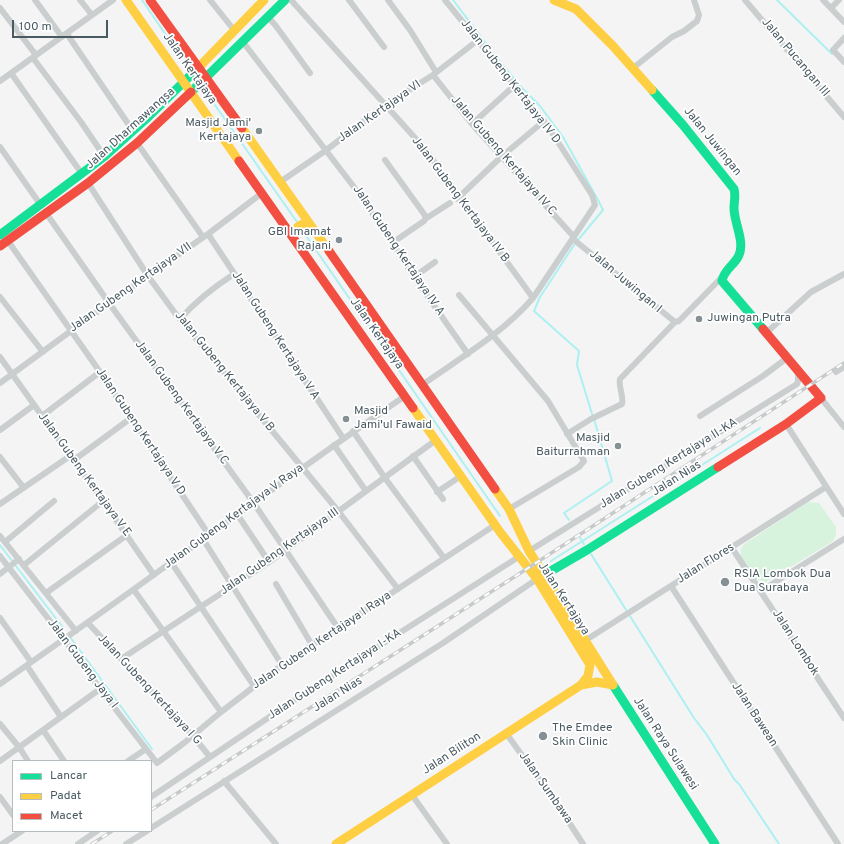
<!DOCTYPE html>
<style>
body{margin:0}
#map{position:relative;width:844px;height:844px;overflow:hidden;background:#f4f4f4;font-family:Overpass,sans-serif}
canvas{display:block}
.legend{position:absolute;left:12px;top:760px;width:140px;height:72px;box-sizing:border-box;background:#fff;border:1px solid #b6bdc0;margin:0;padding:5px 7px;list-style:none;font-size:12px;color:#495a62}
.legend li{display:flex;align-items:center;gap:8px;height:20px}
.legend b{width:20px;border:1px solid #b6bdc0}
.scale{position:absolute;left:12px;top:20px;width:96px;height:18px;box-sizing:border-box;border:2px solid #495a62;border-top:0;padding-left:5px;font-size:12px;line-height:14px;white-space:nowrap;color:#495a62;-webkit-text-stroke:3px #fff;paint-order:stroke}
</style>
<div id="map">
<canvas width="844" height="844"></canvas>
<ul class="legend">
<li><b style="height:5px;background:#16e098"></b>Lancar</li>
<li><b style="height:5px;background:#ffcf43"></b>Padat</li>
<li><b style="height:5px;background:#f24e42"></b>Macet</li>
</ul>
<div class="scale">100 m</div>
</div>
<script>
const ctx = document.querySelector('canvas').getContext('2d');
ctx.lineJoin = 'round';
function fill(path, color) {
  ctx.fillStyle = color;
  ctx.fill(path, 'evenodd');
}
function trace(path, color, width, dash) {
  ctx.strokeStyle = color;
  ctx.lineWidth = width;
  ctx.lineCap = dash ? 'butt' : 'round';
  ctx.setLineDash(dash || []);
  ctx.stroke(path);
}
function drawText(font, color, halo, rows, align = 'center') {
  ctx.font = font + ' Overpass,sans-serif';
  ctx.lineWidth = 3.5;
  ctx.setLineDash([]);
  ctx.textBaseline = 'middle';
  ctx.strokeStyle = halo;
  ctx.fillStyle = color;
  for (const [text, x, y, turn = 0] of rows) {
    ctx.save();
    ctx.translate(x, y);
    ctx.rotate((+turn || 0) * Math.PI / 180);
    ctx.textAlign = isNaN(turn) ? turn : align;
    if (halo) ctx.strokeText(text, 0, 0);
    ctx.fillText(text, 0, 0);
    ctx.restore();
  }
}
const green = new Path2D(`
 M808,502l11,1 17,24v8l-3,6 -67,41 -11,-3c-6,-9 -20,-23 -12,-34z`);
const stream = new Path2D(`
 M142,0l39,57
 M453,0l47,62 21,25 19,19 23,31 35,63 5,10 -25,30
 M777,0l55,54
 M215,105l82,117
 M300,227l200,289
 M574,245l-34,52 -6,14 45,40 -2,14 16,52
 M569,520l-5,-7 48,-32 -18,-62
 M579,536l5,8
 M0,545l64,84
 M591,554l103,164 13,17 27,44 5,5 40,60
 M551,561l209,-133
 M70,637l82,112`);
const street = new Path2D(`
 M35,0l27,37
 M80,0l12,15
 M210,0l24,30
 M291,0l134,149 108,149
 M349,0l35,47
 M388,0l22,30 26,42
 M745,0l99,117
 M823,0l21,22
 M0,8l36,47
 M831,8l8,-8
 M268,17l8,9 34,47
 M67,34l66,97
 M844,38l-11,12 11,12
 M243,42l114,149 33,48 24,38 54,77
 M33,58l48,64 23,34
 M633,68l39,-31 12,-6 13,-10 2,-6 -5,-15
 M11,73l71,101
 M433,75l39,49 102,113
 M0,81l113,-81
 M472,124l43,-39
 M137,143l66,94
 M0,147l40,57
 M385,160l39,54 2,4 -2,3 -32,22
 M280,182l45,-31 60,-46 48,-30 45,-35
 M88,183l60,93 27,37 164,199 59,77
 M457,199l44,-42 43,-36
 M46,213l63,90 144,199 85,126
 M425,219l25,-16
 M208,234l135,204
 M573,239l102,83
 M8,241l92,131 109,163
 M414,277l21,-15
 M459,295l89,106 36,60 -5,6 -70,42
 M0,297l43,55
 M180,319c16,-18 34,-32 54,-45
 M765,334l46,-42 33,-18
 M0,357l107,150 47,68
 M836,372l8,-5
 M0,383l109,-80 99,-69 54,-41
 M422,385c38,-27 80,-51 111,-87l62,-93 -3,-10 -43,-67 -104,-128
 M821,398l23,29
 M42,416l58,-44
 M700,416l63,-40 24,-18
 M786,424l58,90
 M0,430l34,-25
 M353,431l32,47 59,80
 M567,434l24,-15 31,-15c2,-8 -4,-18 -2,-25l55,-57 4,-1 43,-44
 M334,445l32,46
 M413,456l30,43
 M0,457l24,31
 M74,460l57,-42
 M437,492l24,-16
 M0,504l70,-48
 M237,514l32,48
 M0,536l76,95
 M203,539l79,126
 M5,542l49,-41
 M732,548l112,170
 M529,551l268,-167 1,-3v-11
 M0,556l64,83 36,50 57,74 27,-20 37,-31 61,-47 213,-140
 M171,562l83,124
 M24,565l79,-64
 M0,574l19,-15
 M276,584l36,61
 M671,586l167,258
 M134,590l87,122
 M761,591l83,-52
 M46,593l81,-58
 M0,618l31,44
 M88,623l105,113 17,21
 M586,640l240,-153
 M121,659l148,-97 167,-122
 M27,666l34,51
 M0,684c136,-94 268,-194 405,-288
 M0,724l19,23 9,14
 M43,730l21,31
 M506,733l53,74 24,37
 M0,761l100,-72
 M128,761l18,-12
 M224,781l52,63
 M412,795l35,49
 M0,797l13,18
 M151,797l145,-98 224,-143
 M151,828l292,-185 94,-64
 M2,844l20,-13
 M78,844l19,-13
 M126,844l21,-13`);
const fast = new Path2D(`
 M652,90l31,35 51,64c2,7 0,12 0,19 0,15 11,33 5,47 -4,10 -15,14 -17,26l41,48
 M191,92l94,-92
 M0,235l105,-79 41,-37 53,-52
 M544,575l43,-25 131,-83
 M613,685l102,159`);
const slow = new Path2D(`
 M126,0l113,161
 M554,0l22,9 37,37 39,44
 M199,67l65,-67
 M242,128l87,123
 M293,237c2,-10 7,-14 17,-13
 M413,408l87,124 37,47 53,86 -2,11 -7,9
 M495,489l14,20 20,42 84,134
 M336,844l245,-159 16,-3 16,3`);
const jam = new Path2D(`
 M150,0l92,128
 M239,161l174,247
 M0,246l88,-63 49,-40 54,-51
 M329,251l166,238
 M718,467l68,-43 35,-26 -58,-69`);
const rail = new Path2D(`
 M151,810l371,-238 322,-209
 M92,844l20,-13`);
const markers = [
 [259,131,4,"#859095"],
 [339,240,4,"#859095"],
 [699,319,4,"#859095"],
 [346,419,4,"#859095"],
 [618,446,4,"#859095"],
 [725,582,5,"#859095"],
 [543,736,5,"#859095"]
];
const streetNames = [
 ["Jalan Pucangan III",795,58,50],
 ["Jalan Kertajaya",189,69,55],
 ["Jalan Gubeng Kertajaya IV D",510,82,52],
 ["Jalan Kertajaya VI",380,112,-35],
 ["Jalan Dharmawangsa",131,129,-42],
 ["Jalan Juwingan",712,142,51],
 ["Jalan Gubeng Kertajaya IV C",503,156,49],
 ["Jalan Gubeng Kertajaya IV B",460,200,53],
 ["Jalan Gubeng Kertajaya IV A",398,251,56],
 ["Jalan Juwingan I",625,282,40],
 ["Jalan Gubeng Kertajaya VII",131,288,-35],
 ["Jalan Kertajaya",376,334,55],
 ["Jalan Gubeng Kertajaya V A",275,336,57],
 ["Jalan Gubeng Kertajaya V B",224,372,51],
 ["Jalan Gubeng Kertajaya V C",181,403,54],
 ["Jalan Gubeng Kertajaya V D",140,432,56],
 ["Jalan Gubeng Kertajaya II-KA",669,464,-32],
 ["Jalan Gubeng Kertajaya V E",84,475,54],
 ["Jalan Nias",677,479,-32],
 ["Jalan Gubeng Kertajaya V Raya",234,517,-36],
 ["Jalan Gubeng Kertajaya III",280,552,-35],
 ["Jalan Flores",706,564,-32],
 ["Jalan Kertajaya",563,599,57],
 ["Jalan Gubeng Kertajaya I Raya",322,641,-34],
 ["Jalan Lombok",795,643,57],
 ["Jalan Gubeng Jaya I",82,664,53],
 ["Jalan Gubeng Kertajaya I-KA",335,675,-33],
 ["Jalan Gubeng Kertajaya I G",149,690,47],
 ["Jalan Nias",338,695,-32],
 ["Jalan Bawean",754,715,57],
 ["Jalan Raya Sulawesi",665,744,57],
 ["Jalan Biliton",452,754,-33],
 ["Jalan Sumbawa",545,788,55]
];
const poiNames = [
 ["Masjid Jami'",251,124,"right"],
 ["Kertajaya",251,138,"right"],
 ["GBI Imamat",331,233,"right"],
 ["Rajani",331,247,"right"],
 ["Juwingan Putra",707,319],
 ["Masjid",354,412],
 ["Jami'ul Fawaid",354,426],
 ["Masjid",610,439,"right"],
 ["Baiturrahman",610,453,"right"],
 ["RSIA Lombok Dua",734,575],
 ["Dua Surabaya",734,589],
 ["The Emdee",552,729],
 ["Skin Clinic",552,743]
];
fill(green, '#d8f3dd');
trace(stream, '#acf0f2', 2);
trace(street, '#cacecf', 6);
trace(fast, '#16e098', 9);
trace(slow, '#ffcf43', 9);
trace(jam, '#f24e42', 9);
trace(rail, '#c7caca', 3.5);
trace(rail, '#fff', 2, [6]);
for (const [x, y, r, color] of markers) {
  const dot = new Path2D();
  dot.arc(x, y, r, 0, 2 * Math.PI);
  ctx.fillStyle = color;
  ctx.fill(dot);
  trace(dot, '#fff', 1.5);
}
drawText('12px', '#495a62', '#fff', streetNames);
drawText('12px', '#495a62', '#fff', poiNames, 'left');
</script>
